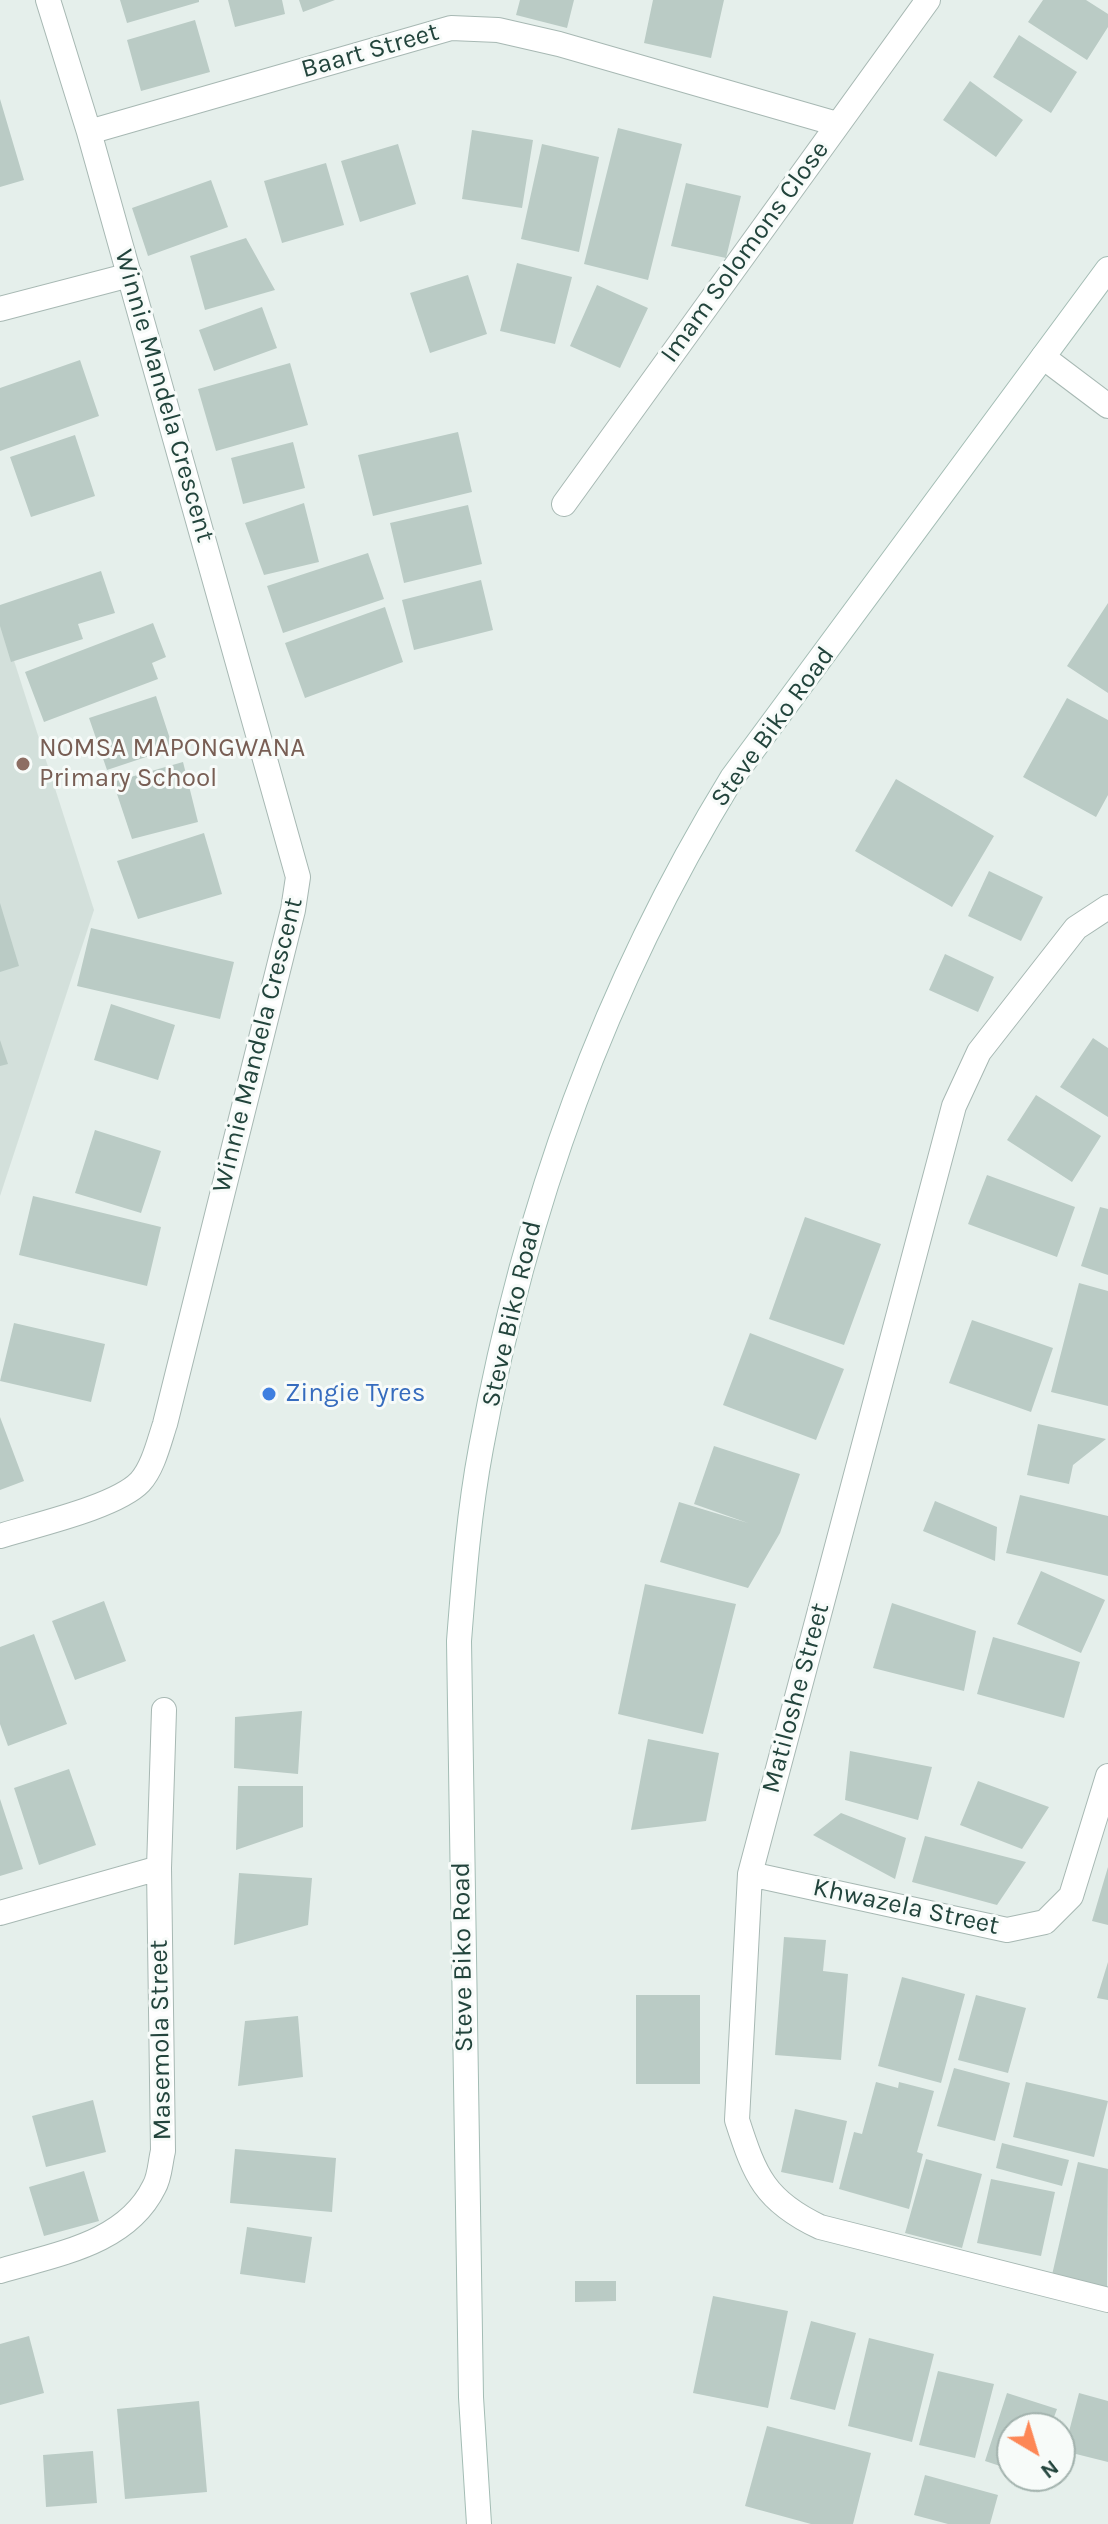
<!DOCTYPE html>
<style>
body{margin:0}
#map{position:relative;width:1108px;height:2524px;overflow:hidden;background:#e5efeb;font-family:Karla,sans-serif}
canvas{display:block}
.north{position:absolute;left:996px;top:2412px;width:80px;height:80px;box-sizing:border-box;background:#f7fbf9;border:2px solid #a2b2ad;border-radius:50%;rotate:142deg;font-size:22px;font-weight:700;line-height:32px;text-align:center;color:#22443c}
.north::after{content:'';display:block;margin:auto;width:28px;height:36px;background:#fd8756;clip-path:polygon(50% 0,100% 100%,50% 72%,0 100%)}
</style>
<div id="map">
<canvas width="1108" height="2524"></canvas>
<div class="north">N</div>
</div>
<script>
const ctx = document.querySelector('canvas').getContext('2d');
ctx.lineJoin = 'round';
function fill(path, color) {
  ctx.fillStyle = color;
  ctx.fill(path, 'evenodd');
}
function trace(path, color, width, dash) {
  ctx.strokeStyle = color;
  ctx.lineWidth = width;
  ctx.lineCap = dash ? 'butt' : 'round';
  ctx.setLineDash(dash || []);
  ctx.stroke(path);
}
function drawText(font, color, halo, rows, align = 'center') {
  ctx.font = font + ' Karla,sans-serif';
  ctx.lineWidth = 6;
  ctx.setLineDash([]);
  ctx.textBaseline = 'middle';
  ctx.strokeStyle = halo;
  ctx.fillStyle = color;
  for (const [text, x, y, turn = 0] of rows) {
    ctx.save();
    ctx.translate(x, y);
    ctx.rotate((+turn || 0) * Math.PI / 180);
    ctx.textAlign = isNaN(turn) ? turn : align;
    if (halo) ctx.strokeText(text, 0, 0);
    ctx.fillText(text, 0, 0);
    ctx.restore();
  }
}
const built = new Path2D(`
 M0,617l94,293 -94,286z`);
const building = new Path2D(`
 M120,0h79v2l-72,21z
 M228,0h54l3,14 -50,13z
 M299,0h36l-32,12z
 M520,0h54l-7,28 -51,-13z
 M653,0h71l-13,58 -67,-15z
 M1043,0h43l22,14v13l-21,33 -59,-38z
 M195,20l15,52 -69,19 -14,-51z
 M1019,35l58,37 -26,41 -58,-36z
 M970,81l53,39 -27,37 -53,-37z
 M0,99l24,81 -24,7z
 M618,128l64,16 -34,136 -64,-16z
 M472,130l61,10 -11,68 -60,-9z
 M398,144l18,60 -56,18 -19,-61z
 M542,144l57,13 -20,95 -58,-13z
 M326,163l18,62 -62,18 -18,-62z
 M211,180l17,47 -80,29 -16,-48z
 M686,183l55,13 -15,62 -55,-12z
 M246,238l29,52 -70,20 -15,-54z
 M517,263l55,14 -17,67 -55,-13z
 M468,275l19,59 -57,19 -20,-60z
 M597,285l51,23 -28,60 -50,-22z
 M262,307l15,41 -63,23 -15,-41z
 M80,360l19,56 -99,35v-63z
 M290,363l18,62 -92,26 -18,-62z
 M458,432l14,60 -99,24 -15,-61z
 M75,435l20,61 -64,21 -21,-60z
 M293,442l12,46 -62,16 -12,-46z
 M304,503l15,59 -55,13 -19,-52z
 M468,505l14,59 -78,19 -14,-60z
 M368,553l16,46 -101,34 -16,-47z
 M101,571l14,42 -37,11 5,15 -72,23 -11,-36v-21z
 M481,580l12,50 -79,20 -12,-50z
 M1108,603v90l-41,-27z
 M385,607l18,55 -98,36 -20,-55z
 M153,623l13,34 -14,6 6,16 -114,43 -19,-50z
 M156,696l17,52 -66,22 -18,-52z
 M1067,698l41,22v75l-12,22 -73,-40z
 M183,762l15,60 -66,17 -19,-57z
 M896,779l98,57 -42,71 -97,-56z
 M204,833l18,61 -84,25 -21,-58z
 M989,871l54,26 -22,44 -53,-25z
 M0,903l19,63 -19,6z
 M91,928l143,34 -14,57 -143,-33z
 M945,954l49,23 -16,35 -49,-22z
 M111,1004l64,21 -17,55 -64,-20z
 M1093,1038l15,10v69l-48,-30z
 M0,1040l8,24 -8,2z
 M1036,1095l65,41 -29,46 -65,-42z
 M95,1130l66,21 -20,62 -66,-20z
 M987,1175l88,32 -18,50 -89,-33z
 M33,1196l128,31 -14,59 -128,-31z
 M1100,1207l8,2v66l-27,-9z
 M805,1217l76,27 -37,101 -75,-26z
 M1079,1283l29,8v115l-57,-14z
 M972,1320l81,28 -22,64 -82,-29z
 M14,1323l91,21 -14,58 -91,-21z
 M750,1333l94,36 -28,71 -93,-35z
 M0,1417l24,64 -24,9z
 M1038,1424l68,15 -33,26 -4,19 -42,-9z
 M714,1446l86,28 -20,59 -32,55 -88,-26 19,-60 69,21 -54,-19z
 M1020,1495l88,21v60l-102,-23z
 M935,1501l62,26 -2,34 -72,-30z
 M1041,1571l64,29 -24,53 -64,-29z
 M645,1584l91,20 -33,130 -85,-20z
 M104,1601l22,60 -51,19 -23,-59z
 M892,1603l84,28 -12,60 -91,-23z
 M34,1634l33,90 -59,22 -8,-22v-77z
 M993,1637l87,25 -16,56 -87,-24z
 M302,1711l-4,63 -64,-6 1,-51z
 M648,1739l71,14 -13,68 -75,9z
 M850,1751l82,16 -14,53 -73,-20z
 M69,1769l27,76 -57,20 -25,-77z
 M978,1781l71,26 -27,42 -62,-24z
 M238,1786h65v41l-67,23z
 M0,1799l23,70 -23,7z
 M841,1813l65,25 -11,41 -82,-44z
 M925,1836l101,26 -29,43 -85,-23z
 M1108,1867v58l-16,-4z
 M239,1873l73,5 -4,47 -74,20z
 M784,1937l42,3 -3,31 25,3 -7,86 -66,-5z
 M1108,1962v38l-11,-2z
 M902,1977l63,17 -24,89 -63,-17z
 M636,1995h64v89h-64z
 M976,1995l50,13 -18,65 -50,-13z
 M298,2016l5,61 -65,9 7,-65z
 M954,2068l56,15 -15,58 -58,-15z
 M876,2082l22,6 1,-6 35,9 -17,61 6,2 -14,55 -70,-20 15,-57 8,2z
 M1026,2082l82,19 -14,56 -81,-20z
 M93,2100l13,52 -60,15 -14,-51z
 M795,2109l52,12 -14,62 -52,-11z
 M1002,2143l67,17 -7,26 -66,-18z
 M235,2149l101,9 -4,54 -102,-9z
 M926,2159l56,15 -20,74 -57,-15z
 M1078,2162l30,7 -1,119 -55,-13z
 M84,2171l15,50 -55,15 -15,-49z
 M991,2179l64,13 -14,64 -64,-13z
 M247,2227l65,10 -7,46 -65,-9z
 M575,2281h41v20l-41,1z
 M713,2296l75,15 -20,97 -75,-15z
 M811,2321l45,12 -21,77 -45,-11z
 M29,2336l15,57 -44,12v-61z
 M869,2338l65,16 -22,88 -64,-16z
 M938,2371l56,13 -19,74 -56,-13z
 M1007,2393l50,16 -7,19h-38v42l-27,-9z
 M1079,2393l29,8v61l-44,-11z
 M199,2401l8,91 -82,7 -8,-90z
 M767,2426l104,27 -18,71h-42l-66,-18z
 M93,2451l4,52 -51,4 -3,-52z
 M925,2475l73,20 -8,29h-42l-34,-9z`);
const lane = new Path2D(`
 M0,309l130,-34`);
const street = new Path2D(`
 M89,132l362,-104 47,2 61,14 278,80
 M1043,357l65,49
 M564,504l364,-504
 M1108,907l-32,21 -97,124 -25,54 -204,768 -13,246c18,56 28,81 83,107l288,73
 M0,1536c35,-11 116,-29 140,-54 13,-14 19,-40 25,-58l128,-514 5,-33 -209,-745 -41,-132
 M750,1874l257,56 38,-8 26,-26 37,-120
 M0,1913l159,-45
 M0,2271c56,-17 126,-27 154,-84 6,-10 6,-24 9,-36l-4,-283 5,-158`);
const secondary = new Path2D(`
 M479,2524l-8,-127 -12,-756c5,-64 10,-129 22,-193 44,-241 123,-461 251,-670l376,-509`);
const markers = [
 [23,764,8,"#8d6e63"],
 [269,1394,8,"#3f7fe0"]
];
const streetNames = [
 ["Baart Street",370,51,-16],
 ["Imam Solomons Close",745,252,-54],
 ["Winnie Mandela Crescent",164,396,74],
 ["Steve Biko Road",773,727,-54],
 ["Winnie Mandela Crescent",258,1045,-76],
 ["Steve Biko Road",512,1314,-77],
 ["Matiloshe Street",796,1698,-75],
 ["Khwazela Street",906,1907,12],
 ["Steve Biko Road",463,1957,-91],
 ["Masemola Street",161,2040,-91]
];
const educationNames = [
 ["NOMSA MAPONGWANA",39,749],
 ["Primary School",39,779]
];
const shopNames = [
 ["Zingie Tyres",285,1394]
];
fill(built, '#d3e0db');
fill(building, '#bacbc5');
trace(lane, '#a7b8b3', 26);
trace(street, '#a7b8b3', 26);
trace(secondary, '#a3bcb4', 26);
trace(lane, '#fff', 24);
trace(street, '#fff', 24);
trace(secondary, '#fff', 24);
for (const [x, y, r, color] of markers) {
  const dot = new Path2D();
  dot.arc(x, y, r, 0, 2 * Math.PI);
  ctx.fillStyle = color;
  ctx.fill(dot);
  trace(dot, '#f7fbf9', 3);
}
drawText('26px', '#22443c', '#f7fbf9', streetNames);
drawText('26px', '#785e54', '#f7fbf9', educationNames, 'left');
drawText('26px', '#366cbe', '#f7fbf9', shopNames, 'left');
</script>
